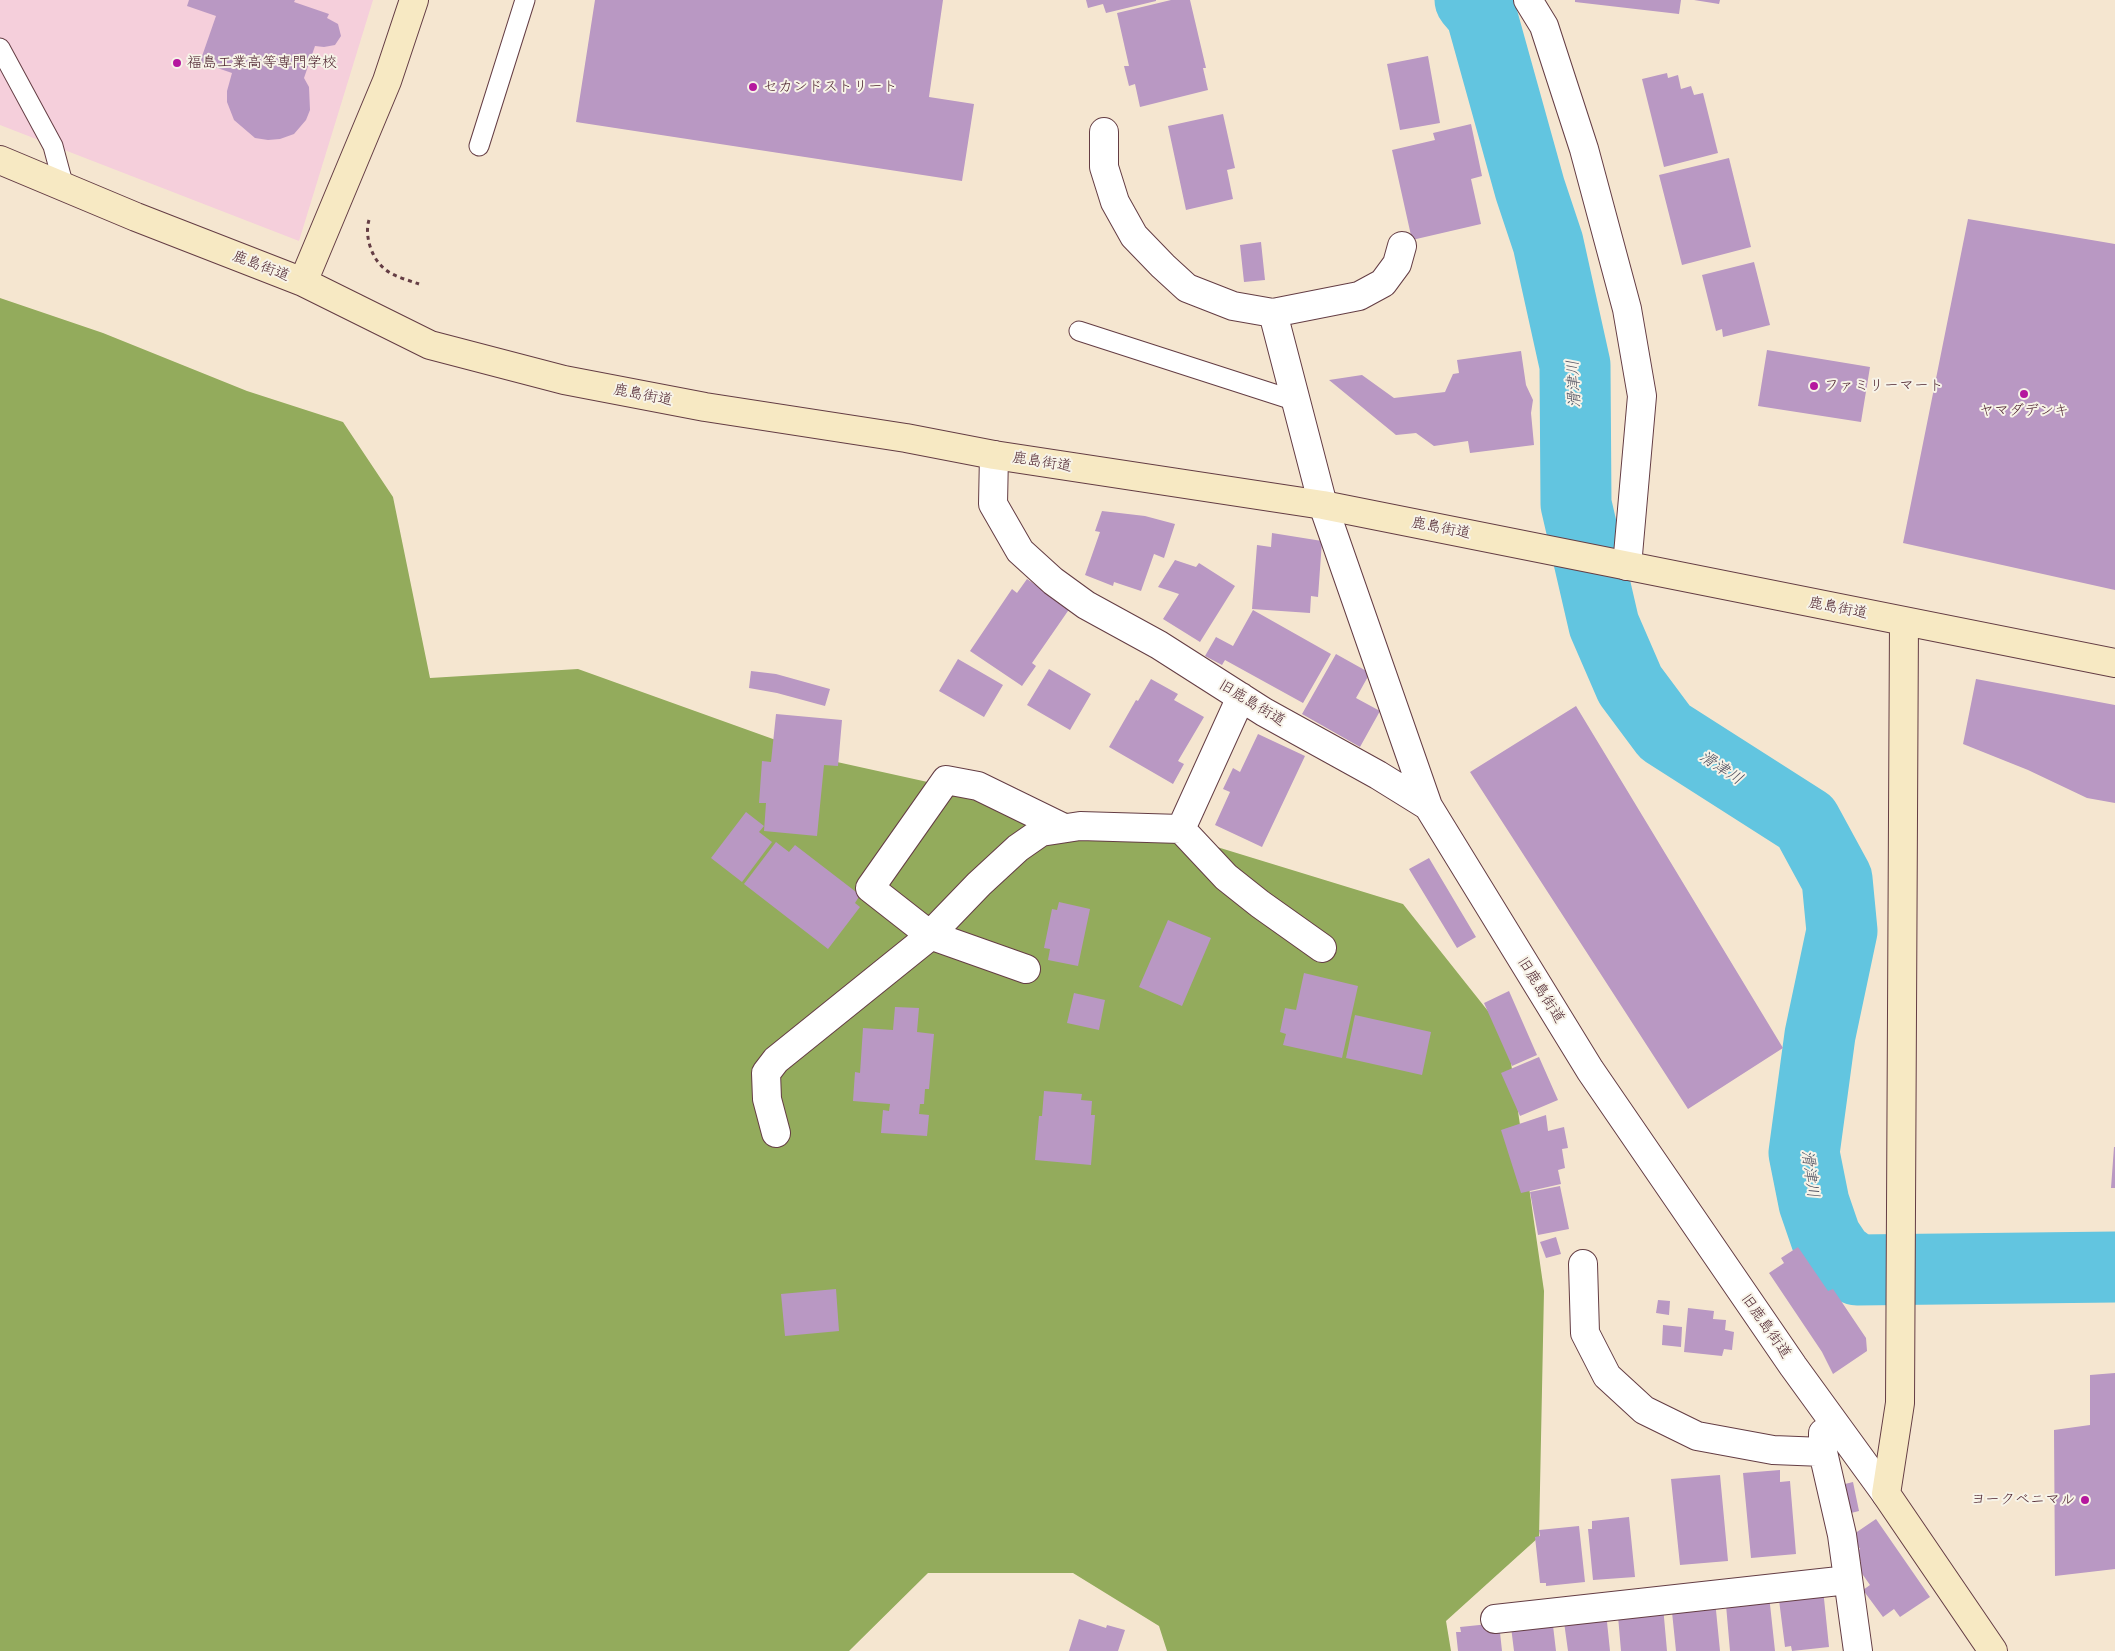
<!DOCTYPE html>
<meta charset="utf-8">
<style>
body{margin:0}
canvas{display:block;background:#f5e6d0}
</style>
<canvas width="2115" height="1651"></canvas>
<script>
const ctx = document.querySelector('canvas').getContext('2d');
ctx.lineJoin = 'round';
function fill(path, color) {
  ctx.fillStyle = color;
  ctx.fill(path, 'evenodd');
}
function trace(path, color, width, dash) {
  ctx.strokeStyle = color;
  ctx.lineWidth = width;
  ctx.lineCap = dash ? 'butt' : 'round';
  ctx.setLineDash(dash || []);
  ctx.stroke(path);
}
function drawText(font, color, halo, rows, align = 'center') {
  ctx.font = font + ' Delius,"Klee One",sans-serif';
  ctx.lineWidth = 4;
  ctx.setLineDash([]);
  ctx.textBaseline = 'middle';
  ctx.strokeStyle = halo;
  ctx.fillStyle = color;
  for (const [text, x, y, turn = 0] of rows) {
    ctx.save();
    ctx.translate(x, y);
    ctx.rotate((+turn || 0) * Math.PI / 180);
    ctx.textAlign = isNaN(turn) ? turn : align;
    if (halo) ctx.strokeText(text, 0, 0);
    ctx.fillText(text, 0, 0);
    ctx.restore();
  }
}
const built = new Path2D(`
 M0,0h373l-74,241 -299,-116z`);
const forest = new Path2D(`
 M0,298l103,35 144,58 96,31 50,75 37,181 148,-9 259,93 367,81 199,61 104,131 37,256 -5,246 -93,84 5,30h-284l-8,-25 -86,-53h-145l-79,78h-849z`);
const river = new Path2D(`
 M1470,0l11,13 49,176 18,54 27,122 1,139 28,121 26,60 35,47 141,90 31,57 5,52 -22,104 -16,118 10,50 12,35 12,18 19,14 258,-3`);
const building = new Path2D(`
 M189,0h106l-1,2 35,12 -2,4 11,6 3,12 -6,9 -11,2 -9,-1 -11,32 5,9 1,23 -4,10 -12,14 -14,5 -12,1 -13,-2 -21,-18 -7,-18v-11l5,-18 -32,-11 16,-46 -29,-10z
 M595,0h348l-14,97 45,7 -12,77 -386,-59z
 M1086,0h70v1l-50,12 -3,-9 -15,4z
 M1171,0h19l16,68h-3l5,22 -68,17 -5,-23 -6,2 -5,-20h5l-12,-53z
 M1575,0h106l-2,14 -104,-12z
 M1694,0h26l-1,4z
 M1428,56l12,67 -40,7 -13,-66z
 M1667,73l1,5 10,-3 3,14 10,-3 3,9 9,-2 15,60 -54,14 -22,-88z
 M1223,114l12,54 -8,2 6,29 -47,11 -18,-84z
 M1471,124l11,52 -11,3 10,45 -69,16 -20,-90 43,-10 -2,-7z
 M1729,158l22,89 -69,18 -23,-90z
 M1968,219l147,25v346l-212,-47z
 M1261,242l4,38 -21,2 -4,-37z
 M1754,262l16,63 -47,12 -1,-8 -6,2 -14,-56z
 M1767,350l103,17 -9,55 -103,-16z
 M1521,351l5,34 7,15 -2,13 3,32 -64,8 -2,-12 -34,5 -18,-13 -20,2 -67,-55 33,-5 32,23 51,-6 8,-18 6,-1 -2,-13z
 M1102,511l43,5 30,8 -11,34 -10,-4 -13,37 -27,-9 -1,4 -28,-11 15,-43 -5,-1z
 M1272,533l50,8 -4,56 -7,-1 -1,17 -58,-4 5,-64 14,2z
 M1175,560l21,7 3,-4 36,23 -35,56 -37,-23 16,-25 -21,-7z
 M1027,579l43,29 -38,55 4,3 -14,20 -52,-35 42,-62 5,4z
 M1253,610l78,44 -28,49 -78,-43 -3,5 -17,-9 11,-19 17,9z
 M1336,654l34,19 -14,25 24,13 -20,36 -58,-33z
 M958,659l45,26 -19,32 -45,-26z
 M1049,669l42,25 -21,36 -43,-25z
 M751,671l25,3 54,15 -5,17 -48,-13 -28,-5z
 M1151,679l27,15 -4,6 30,17 -26,44 6,3 -11,20 -64,-37 27,-47 2,1z
 M1976,679l139,26v98l-28,-5 -59,-28 -65,-26z
 M1576,706l207,342 -95,61 -218,-337z
 M776,714l66,6 -4,46 -14,-1 -7,71 -53,-5 2,-28h-7l3,-42 9,1z
 M1258,734l47,22 -43,91 -47,-22 15,-33 -7,-3 10,-21 7,4z
 M746,812l18,14 -5,6 13,10 -30,40 -31,-24z
 M776,842l13,10 6,-7 65,50 -5,8 5,4 -32,42 -84,-65z
 M1429,858l47,79 -19,11 -48,-79z
 M1059,902l31,7 -12,57 -30,-6 2,-11 -6,-1 8,-39 5,1z
 M1168,920l43,18 -29,68 -43,-19z
 M1304,973l54,13 -16,72 -59,-13 3,-11 -6,-2 5,-24 11,2z
 M1509,991l28,64 -25,11 -28,-63z
 M1074,993l31,7 -6,30 -32,-7z
 M895,1007l24,1 -2,24 17,2 -5,55h-4l-1,15h-4l-1,10 10,1 -2,21 -46,-3 2,-23 6,1 1,-7 -37,-3 2,-29 5,1 3,-45 30,2z
 M1355,1015l76,17 -9,43 -76,-17z
 M1539,1057l19,43 -38,16 -19,-43z
 M1044,1091l38,3 -1,6 11,1 -1,14h4l-4,50 -56,-5 4,-44h3z
 M1546,1115l2,16 16,-4 4,21 -6,1 3,19 -7,2 3,14 -40,9 -20,-63z
 M2114,1147h1v41h-4z
 M1560,1186l9,43 -31,6 -8,-43z
 M1556,1237l5,17 -15,4 -6,-16z
 M1798,1247l30,44 5,-2 33,49 1,13 -34,23 -11,-22 -53,-79 15,-10 -3,-5z
 M836,1289l3,42 -54,5 -4,-42z
 M1658,1300l12,1 -1,14 -13,-2z
 M1688,1308l26,3 -1,8 13,1 -1,10 9,2 -2,18 -8,-1 -2,7 -38,-4z
 M1663,1325l19,2 -1,20 -19,-2z
 M2115,1373v196l-60,7 -1,-146 36,-5v-50z
 M1780,1470v12l10,-1 6,73 -45,4 -8,-85z
 M1720,1475l8,86 -48,4 -9,-86z
 M1853,1482l6,29 -12,3 -6,-29z
 M1629,1517l6,60 -42,3 -5,-51h4v-8z
 M1876,1519l54,78 -30,20 -6,-8 -11,8 -20,-27 7,-5 -14,-20 5,-3 -6,-9 5,-4 -9,-13z
 M1579,1526l6,56 -39,4v-3h-6l-5,-46 5,-1 -1,-6z
 M1823,1589l6,58 -37,4 -1,-5 -6,1 -6,-47z
 M1769,1595l6,56h-45l-4,-46z
 M1715,1600l5,51h-44l-4,-39z
 M1663,1606l4,45h-46l-3,-35z
 M1606,1612l4,39h-42l-4,-29z
 M1552,1617l4,34h-42l-3,-24z
 M1079,1619l27,9 1,-3 18,5 -7,21h-49z
 M1499,1623l3,28h-44l-2,-19h5l-1,-5z`);
const path = new Path2D(`
 M369,220c-5,16 3,40 17,50 9,7 22,10 33,14`);
const lane = new Path2D(`
 M0,48l53,98 11,41
 M479,146l46,-146
 M1079,331l217,70`);
const street = new Path2D(`
 M1528,0l16,26 40,123 43,160 15,87 -15,170
 M1104,132v35l11,35 19,34 29,30 24,22 46,18 40,7 86,-17 24,-13 14,-19 5,-18
 M1273,313l50,192 105,301
 M994,455l-1,49 27,47 33,30 33,24 73,40 105,67 114,63 50,31 162,264 203,296 93,128
 M1181,829l60,-132
 M1026,969l-96,-34 -60,-47 76,-108 32,6 86,42
 M776,1133l-9,-34 -1,-26 10,-13 149,-120 54,-56 39,-36 23,-16 39,-6 101,3 45,48 34,27 62,44
 M1583,1264l2,69 22,43 37,34 53,26 76,14 50,2
 M1823,1433v19l19,83 16,116
 M1495,1619l353,-39`);
const secondary = new Path2D(`
 M0,160l136,57 167,65 127,63 134,35 141,27 201,31 88,17 329,50 792,158
 M303,282l84,-201 27,-81
 M1904,621l-4,782 -14,91 107,157`);
const markers = [
 [177,63,5,"#b5179e"],
 [753,87,5,"#b5179e"],
 [1814,386,5,"#b5179e"],
 [2024,394,5,"#b5179e"],
 [2085,1500,5,"#b5179e"]
];
const poiNames = [
 ["福島工業高等専門学校",187,63],
 ["セカンドストリート",763,87],
 ["ファミリーマート",1824,386],
 ["ヤマダデンキ",2024,411,"center"],
 ["ヨークベニマル",2075,1500,"right"]
];
const streetNames = [
 ["鹿島街道",261,266,21],
 ["鹿島街道",643,395,11],
 ["鹿島街道",1042,462,9],
 ["鹿島街道",1441,528,11],
 ["鹿島街道",1838,608,11],
 ["旧鹿島街道",1252,703,31],
 ["旧鹿島街道",1541,990,58],
 ["旧鹿島街道",1766,1326,55]
];
const waterNames = [
 ["滑津川",1574,384,-93],
 ["滑津川",1721,768,33],
 ["滑津川",1810,1174,82]
];
fill(built, '#f5cfdb');
fill(forest, '#93ab5c');
trace(river, '#62c5e0', 71);
fill(building, '#b998c3');
trace(lane, '#643d44', 21);
trace(street, '#643d44', 30);
trace(secondary, '#643d44', 30);
trace(path, '#643d44', 3, [4, 4]);
trace(lane, '#fff', 19);
trace(street, '#fff', 28);
trace(secondary, '#f7e9c3', 28);
for (const [x, y, r, color] of markers) {
  const dot = new Path2D();
  dot.arc(x, y, r, 0, 2 * Math.PI);
  ctx.fillStyle = color;
  ctx.fill(dot);
  trace(dot, '#f7f3e8', 2);
}
drawText('15px', '#4a1f2b', '#f7f3e8', poiNames, 'left');
drawText('15px', '#4a1f2b', '#f7f3e8', streetNames);
drawText('italic 16px', '#515161', '#f7f3e8', waterNames);
</script>
